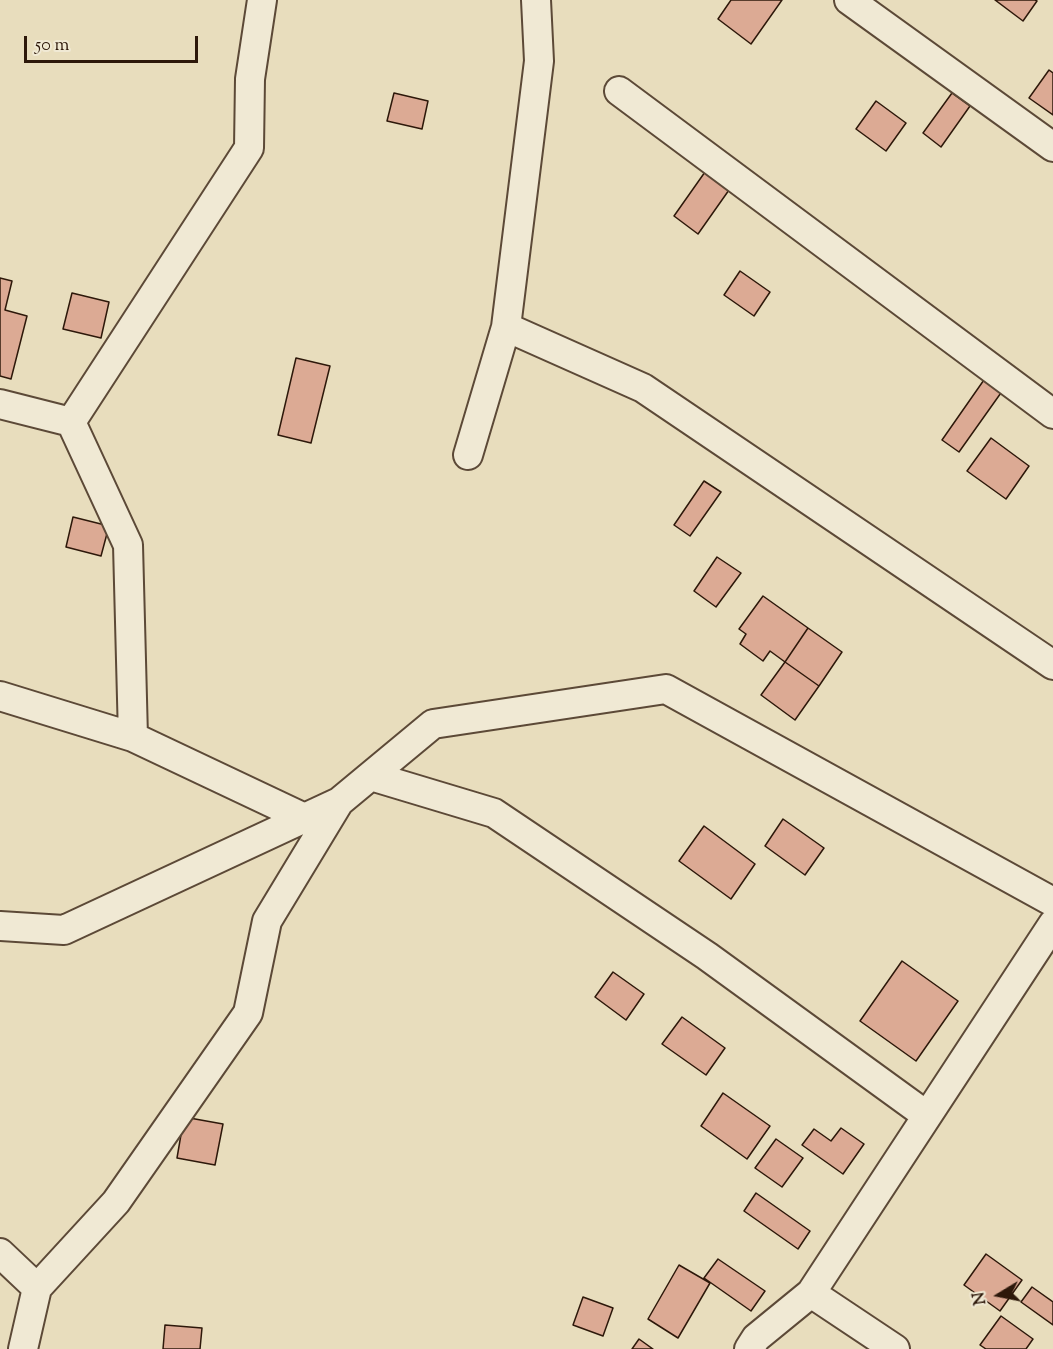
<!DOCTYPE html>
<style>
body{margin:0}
#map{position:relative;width:1053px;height:1349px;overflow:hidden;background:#e8ddbd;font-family:"Sorts Mill Goudy",serif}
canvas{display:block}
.north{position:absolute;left:969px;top:1265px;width:60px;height:60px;-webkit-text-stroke:4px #f0e9d4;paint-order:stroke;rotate:260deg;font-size:16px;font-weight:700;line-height:24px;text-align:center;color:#2d180a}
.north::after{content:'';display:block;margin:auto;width:21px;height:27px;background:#2d180a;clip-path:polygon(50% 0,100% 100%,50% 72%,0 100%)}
.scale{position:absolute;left:24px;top:36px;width:174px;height:27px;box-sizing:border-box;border:3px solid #2d180a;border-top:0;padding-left:8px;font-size:18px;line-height:21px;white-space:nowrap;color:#2d180a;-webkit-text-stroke:4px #f0e9d4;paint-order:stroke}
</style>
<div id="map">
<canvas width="1053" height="1349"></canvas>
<div class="north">N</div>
<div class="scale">50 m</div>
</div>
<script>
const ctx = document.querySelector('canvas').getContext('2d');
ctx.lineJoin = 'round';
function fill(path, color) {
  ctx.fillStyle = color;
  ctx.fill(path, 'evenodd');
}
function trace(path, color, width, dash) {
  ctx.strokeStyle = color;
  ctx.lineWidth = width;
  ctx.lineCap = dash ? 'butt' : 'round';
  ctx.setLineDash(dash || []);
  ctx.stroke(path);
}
const building = new Path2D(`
 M731,0h51l-31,44 -33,-25z
 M995,0h40l2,1 -14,20z
 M1049,70l4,3v42l-24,-17z
 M394,93l34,8 -6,28 -35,-8z
 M952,93l18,13 -29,41 -18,-14z
 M876,101l30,22 -20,28 -30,-22z
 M705,172l24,18 -31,44 -24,-18z
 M740,271l30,21 -16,24 -30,-21z
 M0,278l12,3 -7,29 22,6 -16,63 -11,-3z
 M72,293l37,9 -8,36 -38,-9z
 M296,358l34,8 -19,77 -33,-8z
 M986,377l17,13 -44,62 -17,-12z
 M991,438l38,28 -23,33 -39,-28z
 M704,481l17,11 -31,44 -16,-11z
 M73,517l36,9 -8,30 -35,-9z
 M717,557l24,16 -25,34 -22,-16z
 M763,596l45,32 -23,34 -15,-11 -7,10 -23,-17 6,-10 -7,-5z
 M808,628l34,24 -23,34 -34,-24z
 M785,662l34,24 -24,34 -34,-25z
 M783,819l41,29 -19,27 -40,-29z
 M704,826l51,38 -24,35 -52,-38z
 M902,961l56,40 -42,60 -56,-40z
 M613,972l31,22 -18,26 -31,-23z
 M682,1017l43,31 -19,27 -44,-31z
 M723,1093l47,33 -23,33 -46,-33z
 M184,1117l39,7 -8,41 -38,-7z
 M841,1128l23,16 -21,30 -41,-29 12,-16 17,12z
 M776,1139l27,19 -21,29 -27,-19z
 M756,1193l54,38 -12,18 -54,-38z
 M986,1254l36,26 -22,31 -36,-26z
 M718,1259l47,32 -14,20 -47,-33z
 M679,1265l31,18 -32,55 -30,-19z
 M1032,1287l21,15v23l-32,-23z
 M583,1297l30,11 -10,28 -30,-11z
 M1001,1316l32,23 -7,10h-40l-6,-4z
 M165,1325l37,3 -2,21h-37z
 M639,1339l14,10h-21z`);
const minor = new Path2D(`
 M849,0l204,147
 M619,91l434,323
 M506,327l137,61 410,277
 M0,404l71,18
 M468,455l38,-128 33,-266 -3,-61
 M0,696l133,41 184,87
 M133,737l-5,-192 -57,-123 178,-274 1,-69 12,-79
 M371,776l123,37 213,143 219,159
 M0,926l64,4 275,-128 94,-78 233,-35 387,213
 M0,1253l37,35
 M811,1293l84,56
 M23,1349l14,-61 79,-86 132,-189 19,-92 72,-119
 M749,1349l7,-11 55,-45 242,-369`);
fill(building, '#dcaa94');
trace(building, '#2d180a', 1.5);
trace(minor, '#5c4937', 32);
trace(minor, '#f0e9d4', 28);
</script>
